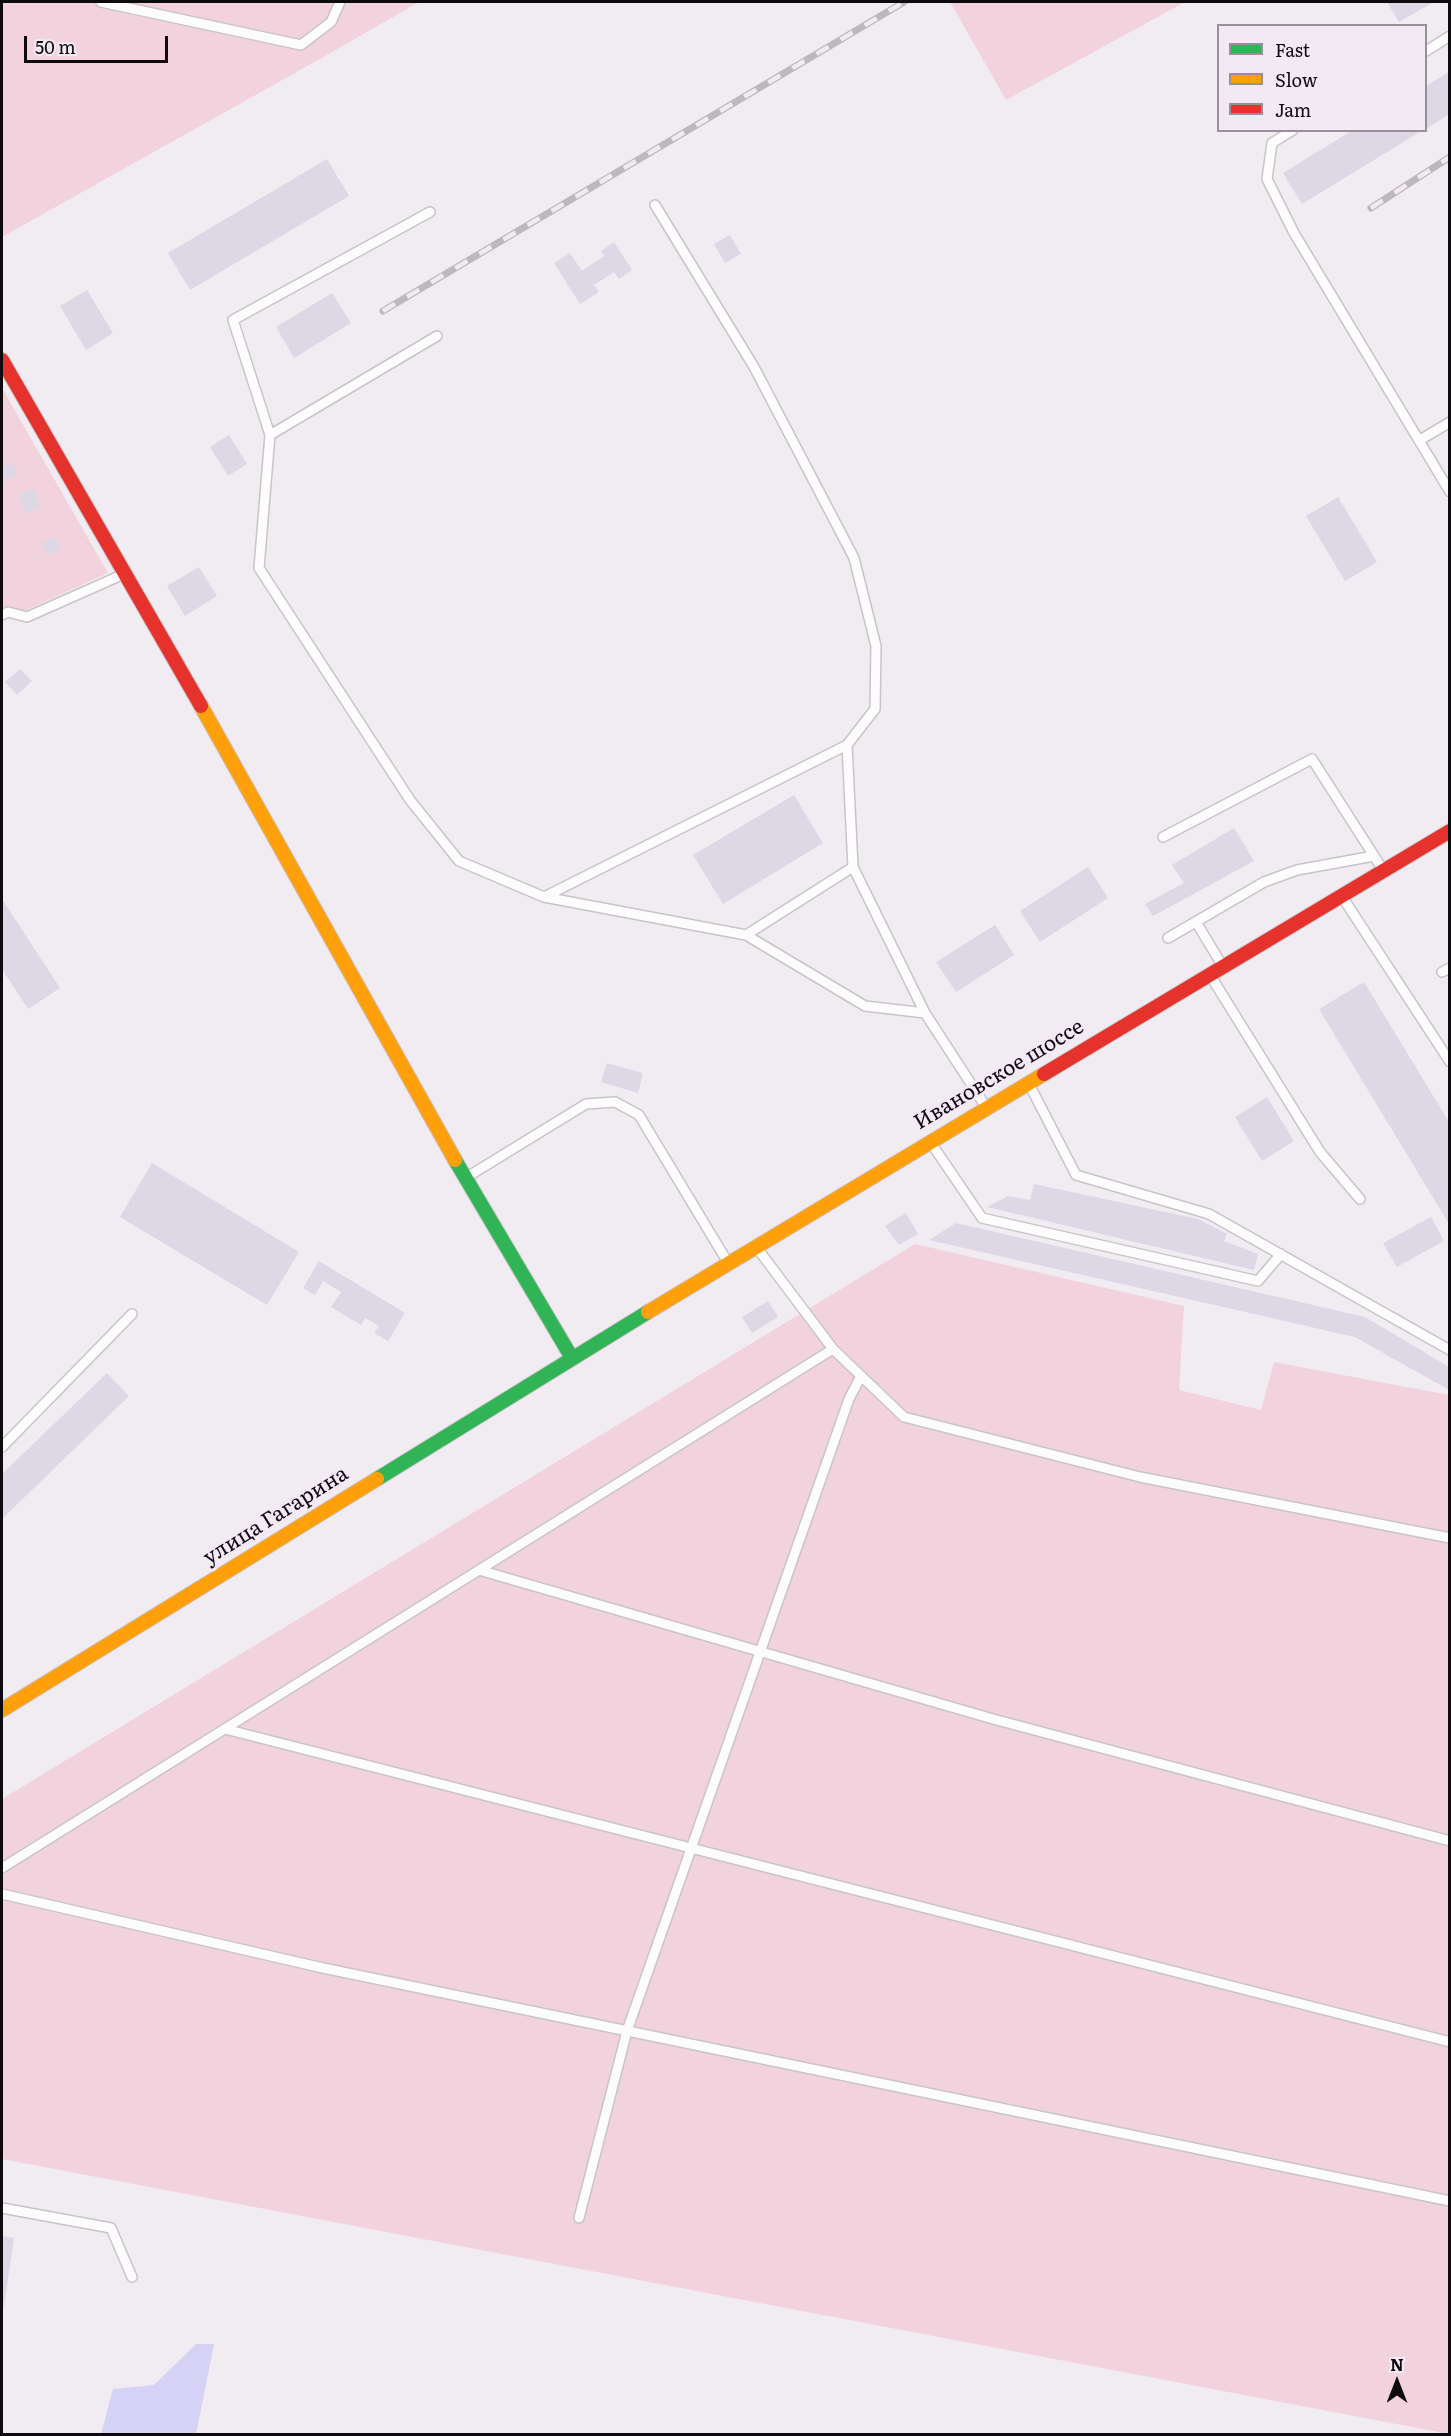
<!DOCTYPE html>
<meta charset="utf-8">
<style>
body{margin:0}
#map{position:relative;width:1451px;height:2436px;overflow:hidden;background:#f1ecf1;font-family:Literata,serif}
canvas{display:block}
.frame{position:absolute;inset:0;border:3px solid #0e0b0e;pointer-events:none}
.legend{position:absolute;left:1217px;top:24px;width:210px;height:108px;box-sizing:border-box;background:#f3e9f4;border:2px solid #979098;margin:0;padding:8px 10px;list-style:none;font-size:18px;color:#0e0b0e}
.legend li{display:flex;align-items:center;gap:12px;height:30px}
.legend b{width:30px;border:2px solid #979098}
.north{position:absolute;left:1367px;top:2352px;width:60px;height:60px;-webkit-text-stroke:4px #f3e9f4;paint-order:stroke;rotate:0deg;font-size:16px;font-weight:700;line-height:24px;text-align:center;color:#0e0b0e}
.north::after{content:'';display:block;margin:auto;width:21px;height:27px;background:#0e0b0e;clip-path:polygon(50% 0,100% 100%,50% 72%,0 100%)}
.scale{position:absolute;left:24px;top:36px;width:144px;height:27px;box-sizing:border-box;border:3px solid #0e0b0e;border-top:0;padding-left:8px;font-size:18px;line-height:21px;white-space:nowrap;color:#0e0b0e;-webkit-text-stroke:4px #f3e9f4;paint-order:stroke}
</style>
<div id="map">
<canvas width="1451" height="2436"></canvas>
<div class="frame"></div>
<ul class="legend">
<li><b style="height:8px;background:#30b455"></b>Fast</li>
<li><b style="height:8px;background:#ff9f0a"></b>Slow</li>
<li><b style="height:8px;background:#e5322d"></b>Jam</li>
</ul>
<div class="north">N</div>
<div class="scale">50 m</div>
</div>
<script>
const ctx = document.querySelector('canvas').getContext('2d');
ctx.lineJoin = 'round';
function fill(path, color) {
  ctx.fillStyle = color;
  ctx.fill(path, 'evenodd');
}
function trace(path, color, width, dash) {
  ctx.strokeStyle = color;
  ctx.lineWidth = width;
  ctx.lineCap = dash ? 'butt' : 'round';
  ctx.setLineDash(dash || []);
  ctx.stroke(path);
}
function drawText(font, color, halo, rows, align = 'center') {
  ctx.font = font + ' Literata,serif';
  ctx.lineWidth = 6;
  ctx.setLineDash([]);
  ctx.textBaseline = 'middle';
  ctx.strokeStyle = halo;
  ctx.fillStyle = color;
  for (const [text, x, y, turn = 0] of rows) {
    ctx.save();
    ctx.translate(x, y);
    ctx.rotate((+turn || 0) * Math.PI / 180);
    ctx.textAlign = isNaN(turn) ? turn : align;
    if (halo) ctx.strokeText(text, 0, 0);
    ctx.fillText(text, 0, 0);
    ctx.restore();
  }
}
const green = new Path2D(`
 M2,2h417l-92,53 -325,182z
 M950,2h235l-179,98z
 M2,388l106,185 -106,48z
 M915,1244l269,62 -5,84 82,20 13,-48 175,33v1039l-1447,-275v-360z`);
const water = new Path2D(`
 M196,2344h18l-18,90h-95l12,-45 41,-4z`);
const building = new Path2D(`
 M1387,2h47l-35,20z
 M1449,72v42l-23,15v-43z
 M1353,130h70l-121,74 -19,-31z
 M327,159l22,37 -159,94 -22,-37z
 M730,235l11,19 -16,9 -11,-19z
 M614,242l18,28 -13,9 -5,-7 -20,13 5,7 -19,12 -26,-41 16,-10 12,18 22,-15 -3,-5z
 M87,290l26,43 -27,17 -26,-44z
 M332,293l19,30 -57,35 -18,-31z
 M229,435l18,29 -19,12 -18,-29z
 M11,462l7,11 -15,10 -1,-15z
 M34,489l7,19 -16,6 -7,-20z
 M1338,497l39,65 -32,19 -39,-65z
 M56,537l6,12 -15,7 -6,-13z
 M199,567l18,29 -32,20 -18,-30z
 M20,669l12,12 -15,14 -12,-13z
 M794,795l29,48 -100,61 -30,-49z
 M1234,828l20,33 -101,55 -8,-12 39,-21 -12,-18z
 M1088,867l20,31 -68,44 -20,-31z
 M2,899l58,89 -32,21 -26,-40z
 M995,925l19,30 -58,37 -20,-30z
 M1364,982l85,140v102l-130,-215z
 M607,1063l36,10 -5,20 -37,-11z
 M1267,1097l27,44 -32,20 -27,-44z
 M152,1163l147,89 -32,53 -147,-88z
 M1034,1184l164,35 29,15 -3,7 34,13 -4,16 -267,-63 21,-11 22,4z
 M906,1213l12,21 -19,11 -14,-19z
 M1431,1217l13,24 -47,26 -14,-24z
 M956,1223l409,94 84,50v23l-94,-53 -426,-97z
 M319,1261l86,52 -17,28 -14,-8 5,-7 -14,-8 -4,7 -30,-18 10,-15 -18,-11 -8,14 -12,-7z
 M768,1301l10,16 -26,16 -10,-16z
 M107,1373l22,23 -127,123v-45z
 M2,2236l12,2 -11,74h-1z`);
const lane = new Path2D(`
 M101,2l200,43 30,-23 9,-20
 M1426,51l24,-15
 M1293,130l-21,13 -5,36 27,54 156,259
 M655,205l99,162 100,191 22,88 -1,63 -28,36
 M437,336l-167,99 -11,133 151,232 49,61 85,36
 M270,435l-37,-115 197,-108
 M1420,440l30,-18
 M2,615l6,-3 19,5 97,-43
 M1163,837l149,-78 71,111
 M853,867l-107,68 -202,-38 303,-152 6,122 72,146 61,94
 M1343,898l107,164
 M1196,922l26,43
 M746,935l119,71 60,7
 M1168,938l96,-56 33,-12 77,-14
 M1442,972l8,-4
 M1210,975l110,177 40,47
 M1029,1084l47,91 133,39 241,136
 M931,1143l51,75 276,63 23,-27
 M467,1177l119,-73 29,-2 24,13 88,146
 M757,1248l76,101 71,68 236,60 310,61
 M2,1447l130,-133
 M479,1570l514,149 457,122
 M225,1729l1225,313
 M2,1868l831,-519
 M2,1894l321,74 1127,233
 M2,2208l109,20 21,49
 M579,2218l48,-187 222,-632 12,-23`);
const fast = new Path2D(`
 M455,1160l117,198
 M377,1479l271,-167`);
const slow = new Path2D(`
 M201,706l254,454
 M648,1312l396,-238
 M2,1710l375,-231`);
const jam = new Path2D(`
 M2,360l199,346
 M1044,1074l406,-243`);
const rail = new Path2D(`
 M1371,208l79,-51
 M383,311l521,-309`);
const streetNames = [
 ["Ивановское шоссе",999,1075,-31],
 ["улица Гагарина",276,1516,-32]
];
fill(green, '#f2d3dd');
fill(water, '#d5d2f6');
fill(building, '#ded7e5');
trace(lane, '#c8c4c8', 12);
trace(fast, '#c8c4c8', 16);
trace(slow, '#c8c4c8', 16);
trace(jam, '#c8c4c8', 16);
trace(lane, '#fdfcfd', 9);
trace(fast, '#30b455', 14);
trace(slow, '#ff9f0a', 14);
trace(jam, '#e5322d', 14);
trace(rail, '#bbb9bb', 7);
trace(rail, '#f3e9f4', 4.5, [14]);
drawText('21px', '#0e0b0e', '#f3e9f4', streetNames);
</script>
